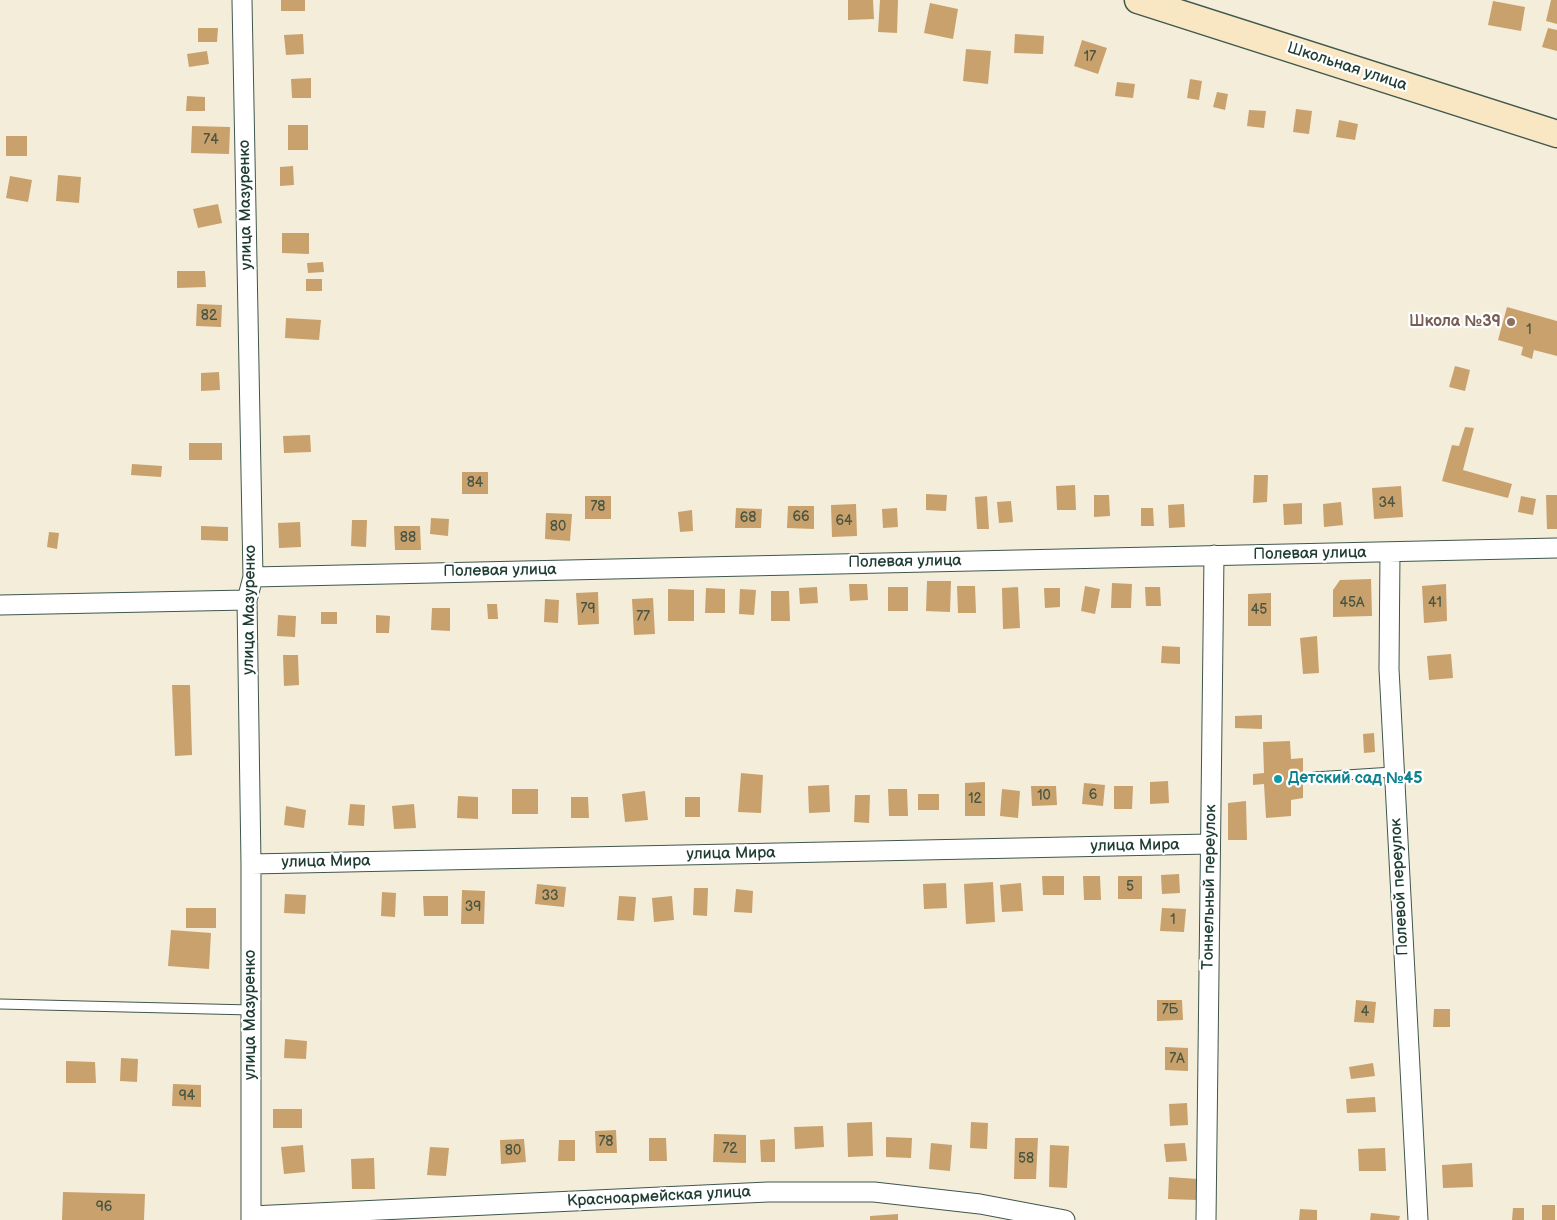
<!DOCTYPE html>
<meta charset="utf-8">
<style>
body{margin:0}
canvas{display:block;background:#f4edda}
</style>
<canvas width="1557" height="1220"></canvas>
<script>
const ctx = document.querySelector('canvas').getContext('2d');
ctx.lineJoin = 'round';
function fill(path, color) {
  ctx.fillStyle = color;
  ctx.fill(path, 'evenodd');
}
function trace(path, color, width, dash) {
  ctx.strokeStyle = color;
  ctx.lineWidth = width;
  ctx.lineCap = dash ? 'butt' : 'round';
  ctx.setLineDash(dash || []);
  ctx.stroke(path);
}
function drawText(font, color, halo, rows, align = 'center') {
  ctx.font = font + ' "Balsamiq Sans",sans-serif';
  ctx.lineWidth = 4.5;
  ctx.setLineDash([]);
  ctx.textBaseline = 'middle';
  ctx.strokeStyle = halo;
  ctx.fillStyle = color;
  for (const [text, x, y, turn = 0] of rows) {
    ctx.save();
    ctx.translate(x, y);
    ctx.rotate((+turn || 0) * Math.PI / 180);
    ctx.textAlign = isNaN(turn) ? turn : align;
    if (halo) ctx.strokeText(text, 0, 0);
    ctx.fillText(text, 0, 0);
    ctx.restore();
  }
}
const building = new Path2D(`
 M281,0h24v11h-24z
 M848,0h25l1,19 -26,1z
 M880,0h18l-1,33 -19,-1z
 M1551,0h6v24l-11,-3z
 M1493,1l32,6 -4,24 -33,-6z
 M930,3l28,6 -5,30 -29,-6z
 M198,28h20l-1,14h-19z
 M1548,28l9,2v21l-15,-4z
 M303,34l1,20 -18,1 -2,-20z
 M1015,34l29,2 -1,18 -29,-1z
 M1082,40l25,8 -9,26 -24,-8z
 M966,49l25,2 -3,33 -25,-3z
 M207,51l2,13 -20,3 -2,-13z
 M311,78v20h-19l-1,-19z
 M1190,79l12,2 -3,19 -12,-2z
 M1117,82l18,2 -2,14 -18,-2z
 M1217,92l11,2 -3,16 -12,-3z
 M187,96l18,1v14h-19z
 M1296,109l16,2 -3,23 -16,-2z
 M1249,110l17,1 -2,17 -17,-2z
 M1339,120l19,4 -3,16 -19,-3z
 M288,125h20v25h-20z
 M192,126l38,1 -1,27 -38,-1z
 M6,136h21v20h-21z
 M293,166l1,19 -14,1v-19z
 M58,175l23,2 -2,26 -23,-2z
 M10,176l22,4 -4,22 -22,-4z
 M218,204l4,19 -24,5 -5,-19z
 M282,233h27v21l-27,-1z
 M323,262l1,10 -16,1 -1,-10z
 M177,271h28l1,16 -29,1z
 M306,279h16v12h-16z
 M197,304l25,1 -1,22 -25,-1z
 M1507,307l50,14v35l-23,-6 -2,9 -11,-4 2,-8 -25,-7z
 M286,318l35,2 -2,20 -34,-2z
 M1455,366l15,4 -5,21 -16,-4z
 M219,372l1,18 -19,1v-18z
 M1465,427l9,1 -11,42 49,14 -4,14 -66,-17 10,-36 7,1z
 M310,435l1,17 -27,1 -1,-17z
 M189,443h33v17h-33z
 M132,464l30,2 -1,11 -30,-2z
 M462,472h26v22h-26z
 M1254,475h14l-1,27 -14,1z
 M1075,485l1,25h-19l-1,-24z
 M1401,486l2,31 -29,2 -2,-31z
 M926,494l21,1 -1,16 -20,-1z
 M1094,495h15l1,21 -16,1z
 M1546,495h11v34h-10z
 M585,496h26v23h-26z
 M987,496l2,33h-12l-2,-32z
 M1521,496l15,3 -3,16 -15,-3z
 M1011,501l2,21 -14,1 -2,-21z
 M1341,502l2,23 -19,2 -1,-23z
 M1302,503v21l-18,1 -1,-21z
 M856,504l1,32 -25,1 -1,-32z
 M1184,504l1,23 -16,1 -1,-23z
 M788,506h26v23l-27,-1z
 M736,508l26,1 -1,19h-26z
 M897,508l1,19 -15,1 -1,-19z
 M1141,508h12l1,18h-13z
 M692,510l1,21 -13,1 -2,-20z
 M546,513l26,1 -2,27 -25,-2z
 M431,518l18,1 -1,17 -18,-2z
 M352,520h15l-1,27 -15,-1z
 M300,522l1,25 -22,1 -1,-25z
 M201,526l27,1v14l-27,-1z
 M394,526h26l1,24h-26z
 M49,532l10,1 -2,16 -10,-2z
 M1371,579l1,37 -39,1v-27l7,-10z
 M927,581h24l-1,31 -24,-1z
 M1112,583l20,1 -1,24h-20z
 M849,584h18l1,16 -18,1z
 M1446,584l1,37 -23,2 -2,-37z
 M957,586h18l1,27h-18z
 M1085,586l15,3 -5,25 -14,-3z
 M817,587l1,16 -18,1 -1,-16z
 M888,587h20v24h-20z
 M1018,587l2,41 -17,1 -1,-41z
 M1145,587h15l1,19h-15z
 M706,588l19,1v24h-20z
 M1044,588h16v19l-15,1z
 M668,589l26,1v31h-26z
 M740,589l16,1 -2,25 -15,-1z
 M771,591h18l1,30h-19z
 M598,592l1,32 -21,1 -2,-32z
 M1271,593v33h-23v-32z
 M653,598l2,36 -21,1 -2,-36z
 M545,599l14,1 -1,23 -14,-1z
 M487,604h10l1,15h-10z
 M432,608h18v23l-19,-1z
 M321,612h16v12h-16z
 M278,615l18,1 -1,21 -18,-1z
 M376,615l14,1 -1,17h-13z
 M1317,636l2,37 -16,1 -3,-36z
 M1162,646l18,1v17l-19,-1z
 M1451,654l2,24 -24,2 -2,-24z
 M283,655h15l1,30 -15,1z
 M172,685h18l2,70 -17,1z
 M1262,715v14l-27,-1v-12z
 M1374,733l1,19 -11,1 -1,-19z
 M1290,741l1,18 12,-1v40l-12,2v16l-25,2 -2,-34 -11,1v-11l11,-1 -1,-31z
 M741,773l22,2 -2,38 -23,-1z
 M1168,781l1,22 -19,1v-22z
 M985,782v34h-20v-33z
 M1084,783l21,2 -2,21 -21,-2z
 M829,785l1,27 -21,1 -1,-27z
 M1031,786h25l1,19 -25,1z
 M1114,786h19l-1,23h-18z
 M512,789h26v25h-26z
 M888,789h19l1,27h-19z
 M1002,789l18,2 -2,27 -18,-2z
 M645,791l3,29 -23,2 -3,-28z
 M918,794h21v16h-21z
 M855,795h15l-1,28 -15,-1z
 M458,796l20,1v22l-21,-1z
 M571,797h17l1,21h-18z
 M685,797h15v20h-15z
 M1246,801l1,39h-19v-37z
 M350,804l15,1 -1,21 -16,-1z
 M414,804l2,24 -22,1 -2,-23z
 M286,806l20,4 -2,18 -20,-3z
 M1179,874l1,19 -18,1 -1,-19z
 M1042,876h22v19h-21z
 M1083,876h17l1,24h-17z
 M1118,876h24v23h-24z
 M993,882l2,40 -29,2 -2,-40z
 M946,883l1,25 -23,1 -1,-25z
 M1021,883l2,28 -21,1 -2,-27z
 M537,884l29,3 -2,20 -29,-3z
 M694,888h14l-1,28 -14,-1z
 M736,889l17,2 -1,22 -18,-1z
 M462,890l23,1 -1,33h-23z
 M382,892l14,1 -1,24 -14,-1z
 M285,894l21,1 -1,19 -21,-1z
 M423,896h25v20h-24z
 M619,896l17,1 -2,24 -17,-1z
 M672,896l2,24 -20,2 -2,-24z
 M186,908h30v20h-30z
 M1162,908l24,1 -2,23 -24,-1z
 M171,930l40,3 -2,36 -41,-3z
 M1157,1000h25l1,20 -26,1z
 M1356,1000l20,2 -2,21 -20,-1z
 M1434,1009h16v18h-17z
 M285,1039l22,2 -1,18 -22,-1z
 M1165,1047l23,1v23l-23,-1z
 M121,1058l17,1 -1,23 -17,-1z
 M66,1061l29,1 1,21h-30z
 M1373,1063l2,13 -24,3 -2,-12z
 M173,1084l28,1v22l-29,-1z
 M1375,1097l1,15 -29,1 -1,-14z
 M1187,1103l1,22 -18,1 -1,-22z
 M273,1109h29v19h-29z
 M872,1122l1,34 -25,1 -1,-34z
 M971,1122l17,1 -1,26 -17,-1z
 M823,1126l1,21 -29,2 -1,-22z
 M616,1130l1,23h-21l-1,-22z
 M714,1134l32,1v28l-33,-1z
 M886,1137l26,1 -1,20 -25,-1z
 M649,1138h17l1,23h-18z
 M1015,1138h23l-2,41h-22z
 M524,1139l2,23 -25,2 -1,-24z
 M775,1139v23h-14l-1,-22z
 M559,1140h16v21h-17z
 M931,1143l21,2 -2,26 -21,-2z
 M1185,1143l2,18 -21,1 -2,-18z
 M303,1145l2,27 -21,2 -3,-27z
 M1050,1145l19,1 -2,42 -18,-1z
 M430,1147l19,1 -3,28 -19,-1z
 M1385,1148l1,23h-27l-1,-22z
 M374,1158l1,31h-23l-1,-30z
 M1472,1163l1,24 -30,1 -1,-23z
 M1169,1177l29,2 -1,21 -29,-1z
 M63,1192l82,2 -1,26h-82z
 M1542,1205h13v15h-13z
 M1513,1208h11v12h-12z
 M1300,1209l17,1v10h-18z
 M1371,1213l29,3 -1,4h-29z
 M898,1214v6h-28v-4z`);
const lane = new Path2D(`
 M1314,777l79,-5
 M0,1004l251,6`);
const street = new Path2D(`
 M242,0l11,577 -6,23 4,264v356
 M1390,553l-1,116 29,551
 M253,577l1304,-29
 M0,605l247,-5
 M251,864l959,-20
 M251,1216l517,-24h106l106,12 85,16
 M1206,1220l8,-665`);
const secondary = new Path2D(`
 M1138,0l419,134`);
const markers = [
 [1511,322,5,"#8d6e63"],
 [1278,779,5,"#0f9aa8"]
];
const numberNames = [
 ["17",1090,57],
 ["74",211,140],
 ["82",209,316],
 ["1",1529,330],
 ["84",475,483],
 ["34",1387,503],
 ["78",598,507],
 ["66",801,517],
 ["68",748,518],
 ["64",844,521],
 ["80",558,527],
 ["88",408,538],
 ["45А",1352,603],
 ["41",1435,603],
 ["79",588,609],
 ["45",1259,610],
 ["77",643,617],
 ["6",1093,795],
 ["10",1044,796],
 ["12",975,799],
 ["5",1130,887],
 ["33",550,896],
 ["39",473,907],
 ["1",1173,920],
 ["7Б",1170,1010],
 ["4",1365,1012],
 ["7А",1177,1059],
 ["94",187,1096],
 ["78",606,1142],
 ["72",730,1149],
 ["80",513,1151],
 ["58",1026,1159],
 ["96",104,1207]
];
const streetNames = [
 ["Школьная улица",1347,67,18],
 ["улица Мазуренко",246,205,-91],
 ["Полевая улица",1310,554,-1],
 ["Полевая улица",905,562,-1],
 ["Полевая улица",500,571,-1],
 ["улица Мазуренко",250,610,-89],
 ["улица Мира",1135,846,-1],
 ["улица Мира",731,854,-1],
 ["улица Мира",326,862,-1],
 ["Тоннельный переулок",1210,887,-89],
 ["Полевой переулок",1400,887,-93],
 ["улица Мазуренко",251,1015,-90],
 ["Красноармейская улица",659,1197,-3]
];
const educationNames = [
 ["Школа №39",1501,322]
];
const cultureNames = [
 ["Детский сад №45",1288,779]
];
fill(building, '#c9a16c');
trace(lane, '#3f574d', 11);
trace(street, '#3f574d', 21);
trace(secondary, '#3f574d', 29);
trace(lane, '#fff', 9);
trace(street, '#fff', 19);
trace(secondary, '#f9e7c3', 26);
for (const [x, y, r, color] of markers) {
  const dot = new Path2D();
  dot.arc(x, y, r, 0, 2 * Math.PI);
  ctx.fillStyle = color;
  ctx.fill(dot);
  trace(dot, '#fff', 2);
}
drawText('14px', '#4a5642', null, numberNames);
drawText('16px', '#1f3d34', '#fff', streetNames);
drawText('bold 16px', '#785e54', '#fff', educationNames, 'right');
drawText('bold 16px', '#0d838f', '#fff', cultureNames, 'left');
</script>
